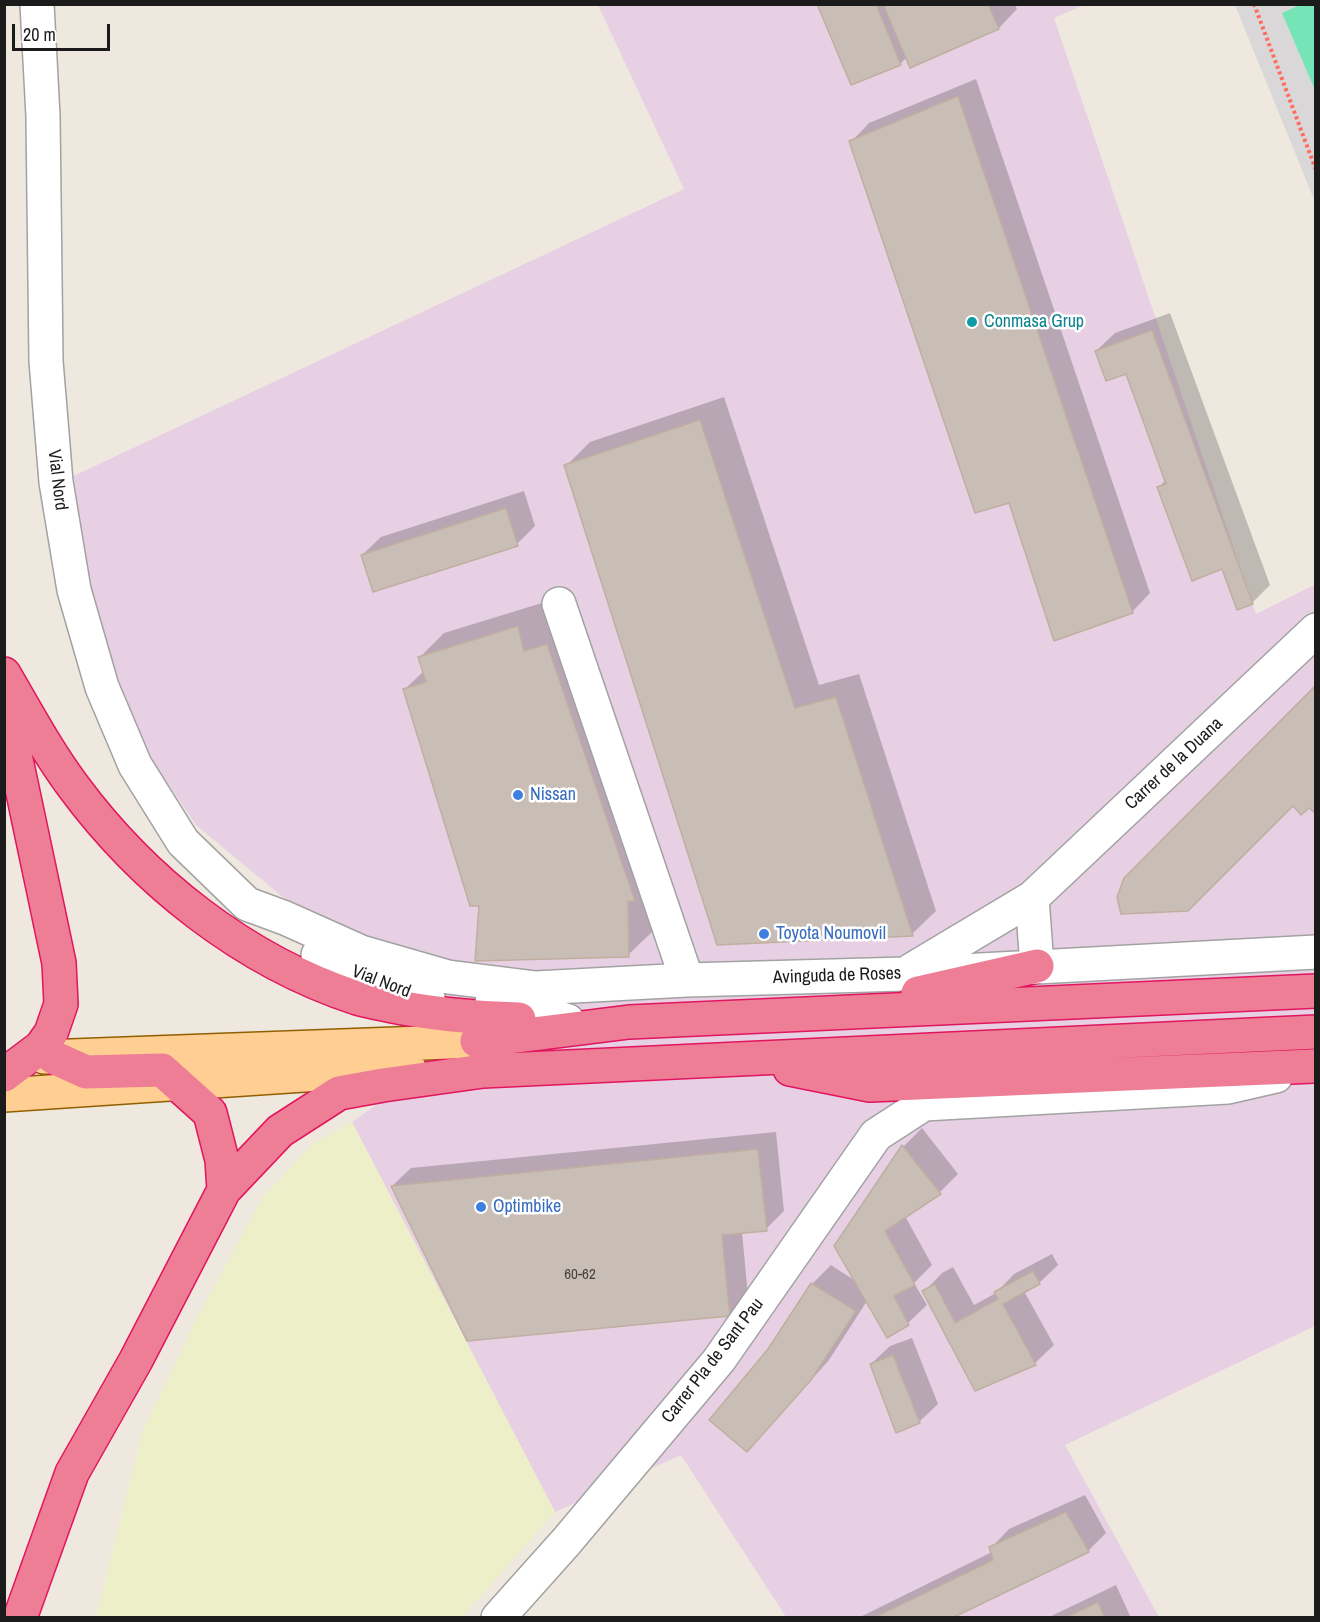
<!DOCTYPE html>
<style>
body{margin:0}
#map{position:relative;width:1320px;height:1622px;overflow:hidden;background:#eee8df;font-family:"Archivo Narrow",sans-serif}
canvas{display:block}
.frame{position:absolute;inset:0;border:6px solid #1b1b1b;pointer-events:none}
.scale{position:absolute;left:12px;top:24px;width:98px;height:27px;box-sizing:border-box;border:3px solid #1b1b1b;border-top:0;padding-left:8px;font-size:18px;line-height:21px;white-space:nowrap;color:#1b1b1b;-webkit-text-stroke:4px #fff;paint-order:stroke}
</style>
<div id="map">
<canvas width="1320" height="1622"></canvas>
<div class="frame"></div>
<div class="scale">20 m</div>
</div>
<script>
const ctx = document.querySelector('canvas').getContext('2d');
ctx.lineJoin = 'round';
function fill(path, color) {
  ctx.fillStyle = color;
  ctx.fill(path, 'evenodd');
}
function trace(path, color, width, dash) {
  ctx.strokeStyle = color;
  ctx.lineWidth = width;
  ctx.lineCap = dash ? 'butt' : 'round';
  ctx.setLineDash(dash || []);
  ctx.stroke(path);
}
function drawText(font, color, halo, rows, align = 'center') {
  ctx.font = font + ' "Archivo Narrow",sans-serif';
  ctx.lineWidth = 5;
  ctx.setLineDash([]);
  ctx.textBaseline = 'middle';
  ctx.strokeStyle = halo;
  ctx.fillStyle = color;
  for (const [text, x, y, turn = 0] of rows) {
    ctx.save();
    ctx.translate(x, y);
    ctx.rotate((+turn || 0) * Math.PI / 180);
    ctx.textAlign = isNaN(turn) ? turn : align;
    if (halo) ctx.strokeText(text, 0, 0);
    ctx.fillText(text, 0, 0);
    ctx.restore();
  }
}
const residential = new Path2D(`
 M1235,5h80v197z`);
const industrial = new Path2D(`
 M598,5h486l-30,13 202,596 60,-30 -1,742 -250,119 94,172h-373l-105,-162 -126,57 -203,-390 157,-111 -86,-16 -115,-77 -112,-93 -57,-84 -40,-88 -34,-173 619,-291z`);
const farmland = new Path2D(`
 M352,1122l203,390 -93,105h-366l46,-184 55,-115 66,-121 50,-53z`);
const pitch = new Path2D(`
 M1302,4l13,1v85l-33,-77z`);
const shadow = new Path2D(`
 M819,4h196l2,5 -18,19 -88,38 -4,-9 -7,7z
 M976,79l174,514 -18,19 -122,-111 -159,-359 18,-19z
 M1170,313l100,272 -18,18 -93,-116 7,-7 -39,-108 -31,-21 19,-18z
 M724,397l95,288 40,-11 77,237 -24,23 -346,-468 24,-24z
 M524,491l11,35 -18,18 -155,11 19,-18z
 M542,603l6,25 23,-7 80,262 1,49 -24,23 -148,-50 -75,-216 19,-18 -4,-14 24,-24z
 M922,1128l36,46 -18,18 -35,24 27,49 -18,18 13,22 -19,18 -20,13 -21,-35 -38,59 -64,72 4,-82 43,-66 19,-19 26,17 -21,-36 68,-100z
 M776,1132l8,79 -18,18 -24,3 6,64 -18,18 -338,-128 19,-18z
 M1052,1254l6,11 -19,18 -15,8 30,54 -19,18 -59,26 -52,-97 18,-19 11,-6 21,38 22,-12 18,-19z
 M912,1338l26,66 -19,18 -48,-58 19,-18z
 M1085,1495l21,38 -18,18 -140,67h-90l134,-66 -1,-4 18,-19z
 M1116,1585l15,33h-84z`);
const building = new Path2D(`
 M817,4h59l25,61 -50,20z
 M883,4h105l11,25 -89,39z
 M958,96l175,517 -79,28 -45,-138 -34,10 -126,-372z
 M1152,330l101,274 -16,6 -15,-41 -30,12 -35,-94 9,-3 -40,-110 -20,7 -11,-30z
 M700,420l95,288 41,-11 77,239 -196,9 -153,-480z
 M506,508l12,38 -145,46 -12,-37z
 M518,626l6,25 23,-7 88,257h-7l1,56 -154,4 4,-55h-9l-67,-217 23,-7 -8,-25z
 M1316,685v129l-7,-6 -8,7 -8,-9 -105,105 -67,3 -4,-17 7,-19z
 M902,1145l39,49 -56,37 30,54 -21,11 15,29 -22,13 -53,-92z
 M758,1149l9,82 -45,4 8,81 -263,25 -76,-155z
 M1033,1271l7,13 -37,20 33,61 -61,26 -53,-100 13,-7 20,39 43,-24 -4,-7z
 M811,1283l45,28 -45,69 -64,72 -38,-32 59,-71z
 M893,1355l27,68 -24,10 -26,-69z
 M1066,1512l23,40 -137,66h-79l120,-58 -4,-13z
 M1098,1602l7,16h-40z`);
const path = new Path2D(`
 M1254,4l62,166`);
const minor = new Path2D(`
 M37,4l6,112 3,245 10,121 18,108 28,97 33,78 48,77 64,62 38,14 76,34 87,25 88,11 151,-8 219,-6 410,-22
 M559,604l128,376
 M1032,898l5,68
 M318,955l65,32 45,11
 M910,971l122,-73 284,-268
 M492,1002l23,2 53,17
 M498,1618l68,-76 153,-182 157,-225 48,-31 304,-17 48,-11`);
const major = new Path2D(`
 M44,1057l433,-16
 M4,1095l405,-27`);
const highway = new Path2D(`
 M4,674c22,38 43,77 69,112 70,95 171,175 284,212 10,3 21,5 31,7 43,9 87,13 131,14
 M4,703l55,260 2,41 -10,29 -10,14 -37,28
 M918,993l119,-27
 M477,1041l152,-19 687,-31
 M53,1057l33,15 76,-2 48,43 12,47 2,30
 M790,1069l80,16 444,-19
 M20,1618l52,-145 64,-113 88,-170 56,-59 59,-38 44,-8 100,-14 833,-39`);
const markers = [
 [972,322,6,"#0f9aa8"],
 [518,795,6,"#3f7fe0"],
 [764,934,6,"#3f7fe0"],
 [481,1207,6,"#3f7fe0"]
];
const numberNames = [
 ["60-62",580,1275]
];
const cultureNames = [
 ["Conmasa Grup",984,322]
];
const streetNames = [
 ["Vial Nord",57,480,83],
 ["Carrer de la Duana",1174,764,-43],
 ["Avinguda de Roses",837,976,-2],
 ["Vial Nord",381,982,21],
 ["Carrer Pla de Sant Pau",713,1361,-52]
];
const shopNames = [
 ["Nissan",530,795],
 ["Toyota Noumovil",776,934],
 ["Optimbike",493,1207]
];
fill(residential, '#d9d7d7');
fill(industrial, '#e7d0e3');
fill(farmland, '#edefc8');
fill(pitch, '#75e5b7');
fill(shadow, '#0003');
fill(building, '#c9beb5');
trace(building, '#c0aea0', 1.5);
trace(minor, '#a2a2a2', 36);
trace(major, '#915f00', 36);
trace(highway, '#e2155f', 36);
trace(path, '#ff6c5e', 4, [3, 3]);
trace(minor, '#fff', 33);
trace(major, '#ffce92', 33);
trace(highway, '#ed7e95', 33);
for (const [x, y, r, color] of markers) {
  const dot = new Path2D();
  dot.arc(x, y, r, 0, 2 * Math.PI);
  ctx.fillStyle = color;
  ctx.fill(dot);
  trace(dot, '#fff', 2);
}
drawText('15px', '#464442', null, numberNames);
drawText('18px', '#0d838f', '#fff', cultureNames, 'left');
drawText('18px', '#1b1b1b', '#fff', streetNames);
drawText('18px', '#366cbe', '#fff', shopNames, 'left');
</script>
